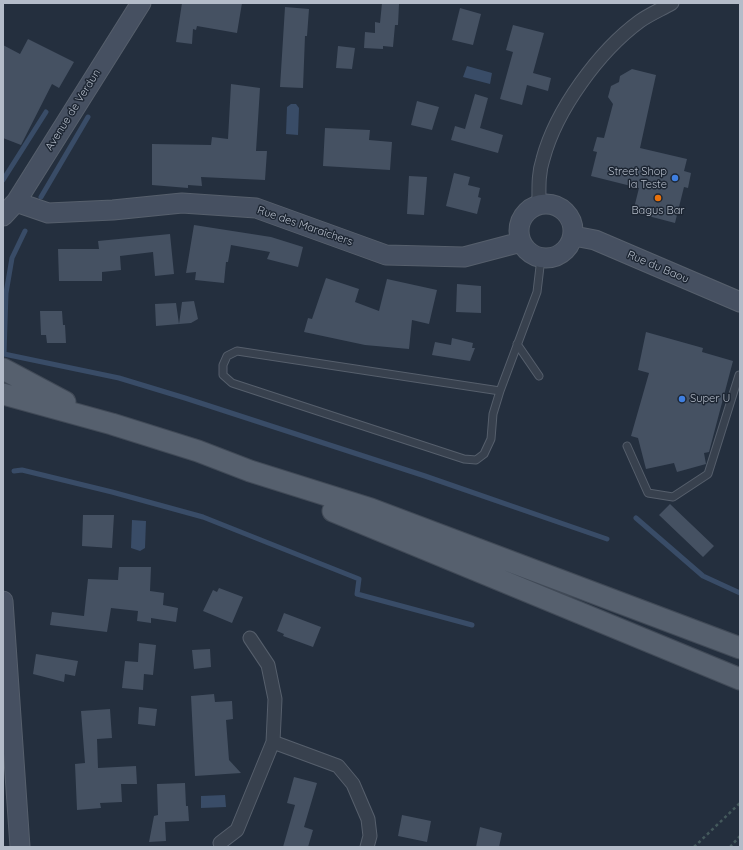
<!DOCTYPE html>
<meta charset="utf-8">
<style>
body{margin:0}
#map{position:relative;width:743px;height:850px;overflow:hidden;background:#242f3e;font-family:Quicksand,sans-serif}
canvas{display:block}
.frame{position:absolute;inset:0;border:4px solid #b4bcc9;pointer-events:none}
</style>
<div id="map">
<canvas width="743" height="850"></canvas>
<div class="frame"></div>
</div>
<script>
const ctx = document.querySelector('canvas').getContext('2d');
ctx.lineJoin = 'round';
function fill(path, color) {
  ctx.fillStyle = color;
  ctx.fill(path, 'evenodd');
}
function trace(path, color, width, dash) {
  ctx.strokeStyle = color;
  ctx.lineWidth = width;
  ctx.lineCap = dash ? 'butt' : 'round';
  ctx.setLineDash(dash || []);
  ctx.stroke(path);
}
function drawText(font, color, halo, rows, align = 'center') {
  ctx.font = font + ' Quicksand,sans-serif';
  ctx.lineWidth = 3;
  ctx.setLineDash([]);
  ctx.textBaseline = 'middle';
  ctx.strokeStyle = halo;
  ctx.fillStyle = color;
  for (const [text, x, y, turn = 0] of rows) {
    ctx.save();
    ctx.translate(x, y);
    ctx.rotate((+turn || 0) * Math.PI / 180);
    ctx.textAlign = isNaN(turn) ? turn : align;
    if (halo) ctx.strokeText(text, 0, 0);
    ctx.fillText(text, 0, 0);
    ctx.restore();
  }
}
const water = new Path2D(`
 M467,66l25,7 -2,11 -27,-7z
 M291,104h5l3,4 -1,27 -12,-1 1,-27z
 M132,520l14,1 -1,27 -5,3 -9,-3z
 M225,795l1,12 -25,1v-12z`);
const stream = new Path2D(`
 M3,180l43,-68
 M41,197l47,-80
 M25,231l-13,27 -6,35 -2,61 115,24 66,20 240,78 182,63
 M14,471l8,-1 90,22 91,25 156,62 -2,15 115,31
 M636,518l67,58 37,17`);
const building = new Path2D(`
 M182,3h60l-5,30 -40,-7 -1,4 -3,-1 -1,15 -16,-2z
 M382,3l17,1 -1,21h-3l-2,22 -10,-1v3l-19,-1 1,-16 10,1v-11l5,1z
 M285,7l24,2 -2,27h-2l-2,52 -23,-1z
 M460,8l21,6 -8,31 -21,-5z
 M513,25l31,8 -11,40 18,5 -3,13 -21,-6 -5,20 -22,-6 13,-47 -7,-2z
 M28,39l46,23 -15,26 -7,-4 -31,61 -18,-7v-93l17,9z
 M338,46l17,2 -3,21 -16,-1z
 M632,69l24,6 -16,73 47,11 -3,12 7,2 -3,15 -4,-1 -9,36 -42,-11 6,-24 -48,-12 6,-24 -4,-1 4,-14 7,1 9,-34 -5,-7 3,-11 8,-4 1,-6z
 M231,84l29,4 -4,63h11l-2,29 -64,-3 1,9 -14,-1v3l-36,-3v-41l59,1 1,-8 16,2z
 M475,94l13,4 -8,30 23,7 -5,18 -47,-13 4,-14 10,3z
 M417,101l22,6 -7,23 -21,-5z
 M325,128l45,2 -1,10 23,2 -2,28 -67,-4z
 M454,173l16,4 -2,8 12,3 -2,9 3,1 -4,16 -31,-8z
 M409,176l18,1 -3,38 -17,-1z
 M194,225l77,12 32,10 -5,20 -31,-8 3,-7 -39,-7 -3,17h-2l-2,21 -29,-3 1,-8 -10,1z
 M170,234l4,40 -19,2 -2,-24 -33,4 1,14 -19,2v9h-43l-1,-32h41l-1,-8z
 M326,278l33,11 -4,13 24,9 8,-32 50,11 -8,34 -17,-4 -3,29 -44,-4 -61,-13 4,-14 4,1z
 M457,284l24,2v27l-25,-1z
 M194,301l4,18 -7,4 -35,3 -1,-22 21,-1 3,21 3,-22z
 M40,311h22l1,14h2l1,18h-19l-1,-8h-5z
 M646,332l57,16 -1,4 31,9 -24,91 -5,1 2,11 -29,8 -3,-9 -28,6 -8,-31 -7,-2 18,-63 -11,-3z
 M452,338l21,5 -1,5h3l-5,13 -38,-6 3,-13 16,3z
 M670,504l44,42 -11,11 -44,-42z
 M83,515h31l-2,33 -30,-2z
 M119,567h32l-1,24 14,2 -1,12 15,3 -2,14 -25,-4v5l-14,-2 1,-10 -27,-3 -4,24 -57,-7 2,-13 32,4 4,-37 30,1z
 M219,588l24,9 -11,26 -29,-12 10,-21 4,2z
 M284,613l37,14 -8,20 -30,-11 1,-2 -7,-3z
 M139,643l17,2 -3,30 -9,-1 -1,16 -21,-2 3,-27 13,1z
 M210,649l1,18 -17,2 -2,-19z
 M36,654l42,7 -3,15 -10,-2 -1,8 -31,-8z
 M214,694l1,8 17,-1 1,18 -7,1 3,40 12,13 -46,3 -4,-80z
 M139,707l18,2 -2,17 -17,-2z
 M110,709l2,29 -15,1 1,29 38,-2 1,18h-16l1,18 -22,1 1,5 -24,2 -2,-46 10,-1 -4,-52z
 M294,777l23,6 -13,44 9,3 -5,17h-25l12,-42 -8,-2z
 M185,783l1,23h2l1,15 -24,1 1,19 -17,1 5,-26 4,-1 -1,-31z
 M402,815l29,6 -4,21 -29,-6z
 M480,827l22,6 -3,14h-23z`);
const path = new Path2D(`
 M694,847l46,-44
 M730,847l10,-11`);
const lane = new Path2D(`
 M517,344l22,32
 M500,391l-263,-40 -10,5 -4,9v10l9,8 232,76 12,1 8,-6 7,-15 2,-25 7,-23 37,-99 4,-34
 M627,446l21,47 25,4 35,-23 31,-99`);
const street = new Path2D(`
 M539,205c0,-16 -1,-31 4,-46 13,-49 56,-108 97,-138 10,-7 22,-12 32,-18
 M273,742l65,24 15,18 15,35 2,17 -3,11
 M220,843l17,-13 36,-88 2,-43 -7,-34 -18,-27`);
const secondary = new Path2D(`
 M16,202l32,11 65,-3 69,-7 74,5 130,47 78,2 57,-15
 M519 231a27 27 0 1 1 54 0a27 27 0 1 1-54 0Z
 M3,216l13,-14 125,-199
 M574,236l21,4 145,62
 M3,601l17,246`);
const primary = new Path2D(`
 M3,369l62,33
 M3,394l109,30 86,27 52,20 121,38 369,139
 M333,511l407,168`);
const markers = [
 [675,178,4,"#3f7fe0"],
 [658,198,4,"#e8710a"],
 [682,399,4,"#3f7fe0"]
];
const streetNames = [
 ["Avenue de Verdun",73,110,-58],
 ["Rue des Maraîchers",305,226,19],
 ["Rue du Baou",658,267,23]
];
const poiNames = [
 ["Street Shop",667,172],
 ["la Teste",667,185],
 ["Bagus Bar",658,211,"center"],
 ["Super U",690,399,"left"]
];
fill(water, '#394c67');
trace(stream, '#394c67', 5);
fill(building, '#455162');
trace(lane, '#565f6c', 9);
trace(street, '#565f6c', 15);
trace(secondary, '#565f6c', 21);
trace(primary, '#414a57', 23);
trace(path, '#44595c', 2.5, [3, 3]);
trace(lane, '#38414e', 7);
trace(street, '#38414e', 13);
trace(secondary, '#465061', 19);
trace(primary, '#56606e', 21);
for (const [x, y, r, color] of markers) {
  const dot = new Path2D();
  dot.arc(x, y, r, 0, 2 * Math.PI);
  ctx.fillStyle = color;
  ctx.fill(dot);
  trace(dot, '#1d2633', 1.5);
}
drawText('11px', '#b4bcc9', '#1d2633', streetNames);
drawText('11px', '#b4bcc9', '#1d2633', poiNames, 'right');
</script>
